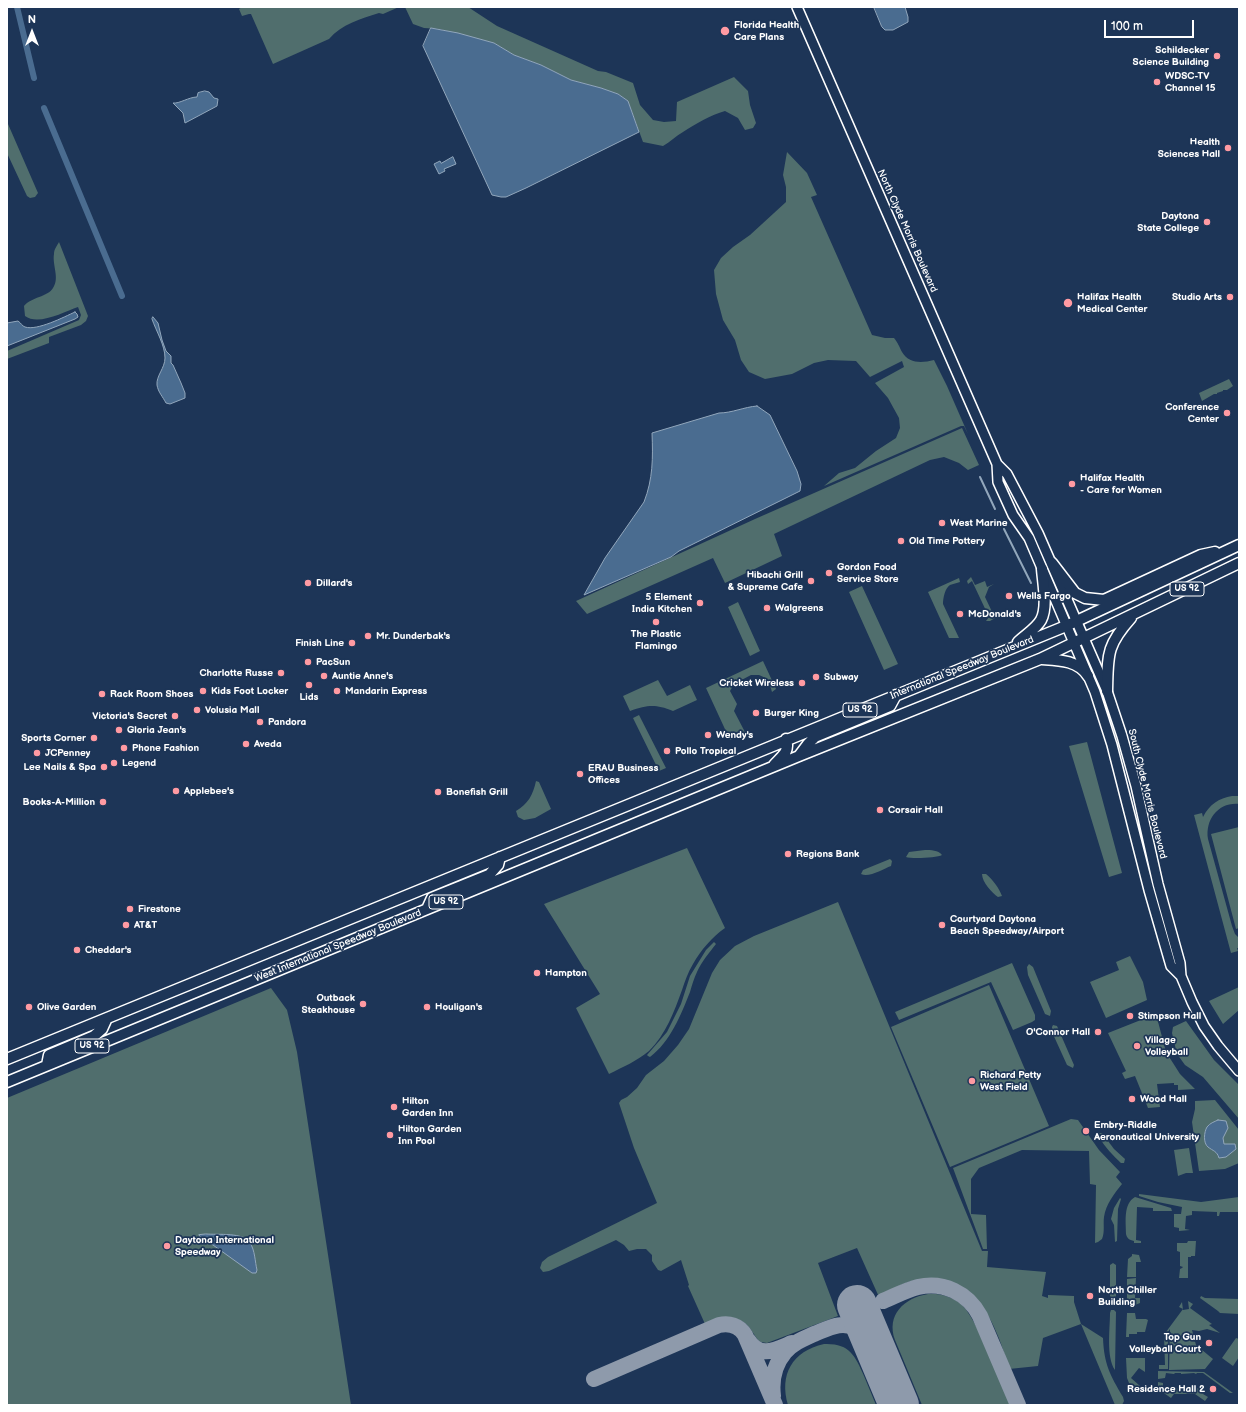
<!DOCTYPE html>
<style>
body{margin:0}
#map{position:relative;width:1246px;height:1412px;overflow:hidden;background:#1d3557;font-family:"Balsamiq Sans",sans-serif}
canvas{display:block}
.frame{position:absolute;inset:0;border:8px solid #fff;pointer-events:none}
.north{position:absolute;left:12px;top:12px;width:40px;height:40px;-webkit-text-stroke:3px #1d3557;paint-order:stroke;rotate:0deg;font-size:11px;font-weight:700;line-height:16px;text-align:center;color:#fff}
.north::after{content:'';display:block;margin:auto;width:14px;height:18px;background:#fff;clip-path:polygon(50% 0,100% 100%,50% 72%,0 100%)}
.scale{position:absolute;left:1104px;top:20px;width:90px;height:18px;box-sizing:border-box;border:2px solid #fff;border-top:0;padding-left:5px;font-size:12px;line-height:14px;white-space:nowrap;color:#fff;-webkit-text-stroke:3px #1d3557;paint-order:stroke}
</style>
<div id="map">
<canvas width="1246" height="1412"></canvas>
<div class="frame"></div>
<div class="north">N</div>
<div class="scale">100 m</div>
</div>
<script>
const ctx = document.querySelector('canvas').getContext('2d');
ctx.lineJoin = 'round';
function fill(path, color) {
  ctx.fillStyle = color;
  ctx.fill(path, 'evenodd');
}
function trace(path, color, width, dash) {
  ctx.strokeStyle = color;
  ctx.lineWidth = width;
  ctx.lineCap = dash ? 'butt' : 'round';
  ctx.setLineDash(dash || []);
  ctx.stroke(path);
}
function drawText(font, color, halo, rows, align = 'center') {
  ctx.font = font + ' "Balsamiq Sans",sans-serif';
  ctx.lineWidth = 3.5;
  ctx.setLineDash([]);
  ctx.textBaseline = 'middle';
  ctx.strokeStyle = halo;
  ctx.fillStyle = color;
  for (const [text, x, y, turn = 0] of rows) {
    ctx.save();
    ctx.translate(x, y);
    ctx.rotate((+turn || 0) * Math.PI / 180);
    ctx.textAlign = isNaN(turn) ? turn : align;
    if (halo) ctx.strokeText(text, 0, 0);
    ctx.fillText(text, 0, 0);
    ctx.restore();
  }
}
const green = new Path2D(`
 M242,7h157l-16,7 -4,-1c-19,6 -37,11 -50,26l-56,25 -22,-50h-2l-7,2 -3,-7z
 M405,7h63l29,19 101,45 8,1 27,11 7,22 13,15 11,2 12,-1 1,-19 57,-25 14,14 2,14 6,18 -3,5 -8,2 -7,-12 -13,-7c-14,4 -30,13 -42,21 -7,4 -13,10 -20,14l-20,-4 -15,-41 -10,-7 -17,-6 -30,-8 -30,-15 -27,-10 -20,-12 -55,-14 -15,-1 -11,-4z
 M8,124l30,69 -3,4 -5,1 -3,-2 -20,-43v-28z
 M787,152l20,21 10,22 -6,2 61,138 13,3h9c4,5 5,8 8,14 7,12 20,11 32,8l13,26 21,48 -4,-8h-3l-137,60 15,-13 16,-5 21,-17 20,-13 4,-10 -1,-10 -11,-20 -13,-15 29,-16 -2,-6 -32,16 -14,-16 -28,-1 -14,3 -22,11 -27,5 -16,-7 -8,-12 -6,-20 -12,-20 -7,-26 -2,-24 7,-12 12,-11 17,-12 36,-33v-15l-3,-12z
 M59,242l29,74 -2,5 -5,4 -32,12v6l-42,16v-8l72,-31 2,-5 -3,-8c-14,5 -40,19 -53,9l-1,-10c7,-9 24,-9 29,-18 7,-10 -1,-23 1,-34 0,-5 3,-8 5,-12z
 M1229,379l4,7 -6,4h-4v1l-6,2v1h-3l-12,7 -3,-8z
 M962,428l17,37 -11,5 -9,-7 -15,-6 -14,3 -156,74 8,22 -57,27 -12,-25 -126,56 -11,-13 179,-82z
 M971,577l4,8 10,-4 2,6 7,-3 -5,3 -4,10 10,21 -5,3h-4l3,-4 -17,-36 -4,3 -1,-3z
 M959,578l1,4c-3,1 -7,2 -10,3 -5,3 -7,13 -7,19l16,34h-10l-21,-46z
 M862,586l36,78 -14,6 -35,-78z
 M738,602l22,49 -10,5 -22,-49z
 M763,661l13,28 -4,3 -4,-13 -9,-4h-8l-17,9 -4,7 7,13 -3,7 12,23 -16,6 -24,-52z
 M658,680l9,16 23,-11 7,15 -24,11c-18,-7 -25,-6 -43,0l-7,-15z
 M639,715l27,53 -7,3 -26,-53z
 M1087,742l35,131 -13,4 -40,-131z
 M536,781l3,1 12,27 -16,9 -11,2 -6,-3 -2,-6c12,-7 17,-16 20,-30z
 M1232,796h7v8c-20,-2 -34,15 -31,35l24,87 3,8 4,4v10h-2l1,3 -7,2 -37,-138 8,-2 1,4c6,-12 16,-19 29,-21z
 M1239,827v101l-3,1 -25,-95z
 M687,848l38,80c-13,9 -24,22 -32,36 -5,8 -8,17 -11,26 -8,22 -16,44 -33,61 -12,10 -26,16 -40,23l-33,-66 24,-14 -56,-90z
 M925,850c6,0 13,0 17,5 -5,3 -31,4 -36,2l3,-5z
 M890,859l2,2 -1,5c-8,3 -22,12 -30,8l2,-4z
 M982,874h4c7,6 13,14 16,22l-4,1c-6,-4 -16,-15 -16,-23z
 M838,902l144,349h6l-1,16 59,5 -4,24 6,2v-3l26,1v6l7,22 22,14c1,26 7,37 20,59l1,4 -2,4h-7l-34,-81 -38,14 -5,28 -29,3c-7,-25 -17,-54 -36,-74 -13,-14 -42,-17 -61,-14 -10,2 -24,11 -33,16l-22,-49 -39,15 20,53 -71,27 -6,-1 -3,-2c-3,-4 -6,-9 -9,-13 -12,-14 -30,-9 -44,-3l-17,-38 1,-1 -8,-25 -20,11 -3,-1 -6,-9v-6l-6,-6h-9l-8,2 -5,-6 -8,-5 -67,31 -6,1 -3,-4 2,-6 6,-5 109,-54 -23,-55 -15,-45 2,-3 6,-3 10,-9 9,-13 18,-14 14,-16 11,-16 23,-56 8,-13 15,-14 19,-10z
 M714,942l2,2c-7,9 -14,17 -19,28 -3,6 -5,13 -7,20 -9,23 -20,50 -40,65l-2,-1 -1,-1 20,-23 14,-28 9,-28 16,-26z
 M1130,956l13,26 4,18 -41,18 -16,-36 29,-12 -3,-8z
 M1012,963l23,52v5l-3,2 -19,8 -22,-48 -92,38 -4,-8z
 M1029,964l4,3 18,44 -1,5 -5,-2 -17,-39 -1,-8z
 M989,985l60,141 -99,41 -59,-140z
 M1239,987v23l-16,14 -14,-23z
 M271,988l16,22 10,42 54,353h-344v-307z
 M1156,1014l10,38 14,22 15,15 -17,1v-5h-4v-2l-17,1 3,23 -12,1 -13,-32 -10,3 -3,-6 4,-2 -18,-38z
 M1186,1021l28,39 25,25v34l-36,-42 -18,-12 -8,-11 -5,-21 1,-6z
 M1053,1025l4,1 17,39 -1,3 -6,-3 -15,-33v-5z
 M1215,1100l24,30v33l-14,6 -26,2 -7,-49 3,-13v-8z
 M1071,1119l7,1 21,30 21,22 -4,5 6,7c-8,10 -16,20 -18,33 -1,7 1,15 -2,22l-4,3 -3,1 1,-58 -6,-1 -1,-33 -67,-1 -43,18 -8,11v35l15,1 1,34h-4l-30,-81z
 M1099,1133h3l12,16 11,10 -1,4h-3c-6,-6 -23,-22 -22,-30z
 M1189,1148l4,25h-7l-8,3 -4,-26z
 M1139,1194l62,8 38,-5v15h-19l-1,4h-2v-4l-25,-1v4l-6,1 -1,13 5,1 -11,1v-3l-5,-1v-13h7l1,-7 -24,-5 -19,-6z
 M1135,1197l36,11 1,3h-19v-3l-16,-1 -1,33 5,1v2h-7v-2c-5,-1 -7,-3 -8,-7 0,-12 -3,-30 9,-37z
 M1120,1198l1,1 -3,10 -1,32 -2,1 -1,-17 -3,-6 3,-11z
 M1188,1241h8l-1,15h-4v1h-3v21h-9l1,-9 2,-1 1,-1 -3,-1v-14l-3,-1v-8h10z
 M1132,1254l7,1 2,7h-5v15h-9l1,-18 4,-3z
 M1113,1263l3,2v31l-3,3 -3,-3v-31z
 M1136,1278l-1,20h5v5l-5,2 -8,-1v-25z
 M928,1294c12,-1 25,3 34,11 6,6 10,14 14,21 14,25 24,52 36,79h-90l-27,-65c-9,-25 9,-42 33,-46z
 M1201,1296l4,2 34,1v15l-19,-1 -2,-2 -18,-13z
 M1188,1301l5,3 -3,4 22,16 -3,1 11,8 -13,-4 -8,2 -7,-1 4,15 17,14 -8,10 -36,1 1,-41 -4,6 2,5v29h-9v-4h6l-1,-30 2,-3 17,-23 -4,-2 3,-5 1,8 6,-1z
 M1111,1310h3l2,2 -1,58c-9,-13 -5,-41 -5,-57z
 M1127,1313h8l1,6h10l2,1 -3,12h-8v2h-8v3h-3z
 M1236,1338l3,1v18l-6,9 -11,-8z
 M824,1344c25,-1 31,11 40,32 4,10 8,19 12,29h-88c-9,-30 4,-54 36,-61z
 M1126,1358h19v14l-6,-4 -8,10 9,8 -7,7 -6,-15z
 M1158,1371l46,1 29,21h-3l-27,-20h-6l-1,1 -2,-1 -13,1v-1h-6l-1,1 -8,-1 -1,5 -7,1z
 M1158,1382l5,1v6l18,-1 1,-1 12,1v-1l9,3 -1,1 2,2 -1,1 5,3 -3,4 -10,-7h-21l-3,4 -13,-9z`);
const water = new Path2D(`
 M874,7h31l3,10v5l-15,8h-8l-3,-3z
 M431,28l27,5 36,10 20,12 27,10 30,15 30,8 17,6 10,7 11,31 -113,56 -20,9h-5l-9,-2 -69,-149z
 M205,91l4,1 5,6 4,1 -1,7 -32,17 -2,-10 -10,-10c6,1 16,-6 24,-6l1,-4z
 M453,157l3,7 -12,5 1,2 -6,3 -5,-10 6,-3 1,2z
 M75,312l2,2 1,3 -3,2 -68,27v-23l11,-2c3,2 4,5 7,6 12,4 39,-10 50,-15z
 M153,317l5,6 4,17 4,11 5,5v7l2,2 8,18 4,10v5l-15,6 -4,-1c-3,-6 -8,-11 -9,-18 -1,-9 8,-17 8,-27 0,-13 -9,-27 -13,-39z
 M757,406l13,9 27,56 4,13 -1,7 -121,60 -8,6 -87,38 21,-37 39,-56c9,-23 9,-44 8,-69l67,-20c13,0 25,-6 38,-7z
 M1218,1120l8,1 2,7 -5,10 1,6h11l1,5 -10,8 -7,1c-2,-7 -6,-7 -11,-11 -5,-4 -4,-15 -1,-20 3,-4 7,-5 11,-7z
 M206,1234c12,1 38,-2 44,9 5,7 5,19 7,27l-1,3h-4l-39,-28 -12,-7 -2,-3z`);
const stream = new Path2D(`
 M980,477l15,32
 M1004,529l27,54`);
const canal = new Path2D(`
 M17,7l17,71
 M44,108l78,188`);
const taxiway = new Path2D(`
 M883,1301c12,-5 23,-11 35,-14 25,-6 50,6 62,29l38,89
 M748,1340c12,19 27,10 44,3
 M594,1379l125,-54c10,-2 20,0 26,10l30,70
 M773,1396c-2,-16 2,-32 12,-44 8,-9 18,-13 29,-18 15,-6 28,-14 44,-5 6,3 10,6 14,12`);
const runway = new Path2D(`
 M857,1305l42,100`);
const secondary = new Path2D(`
 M797,7l200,457 10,10 31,59 69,158 15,45 14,50 22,98 22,79 1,13 11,26 12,24 14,20 21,25
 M997,464l1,18 15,33 16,23 66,154 17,53 37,145 22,76 10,10`);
const primary = new Path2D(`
 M1052,563l23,30 10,5 19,2 97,-45 14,-3
 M1018,642c7,-7 18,-13 23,-22 7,-13 2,-37 1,-51
 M1042,659c16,1 36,1 46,17
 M1107,691c1,-36 -1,-45 24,-73
 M799,756l9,-12 7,-7 75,-31 6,-11
 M774,765c8,-9 16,-13 12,-26
 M427,909l5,-11 57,-23 9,-10 2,-8
 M7,1059l1059,-433 173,-81
 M47,1065l2,-10 45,-19 8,-7 5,-11
 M7,1082l792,-326 241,-97 199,-96`);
const markers = [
 [725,31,5,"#ff9aa2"],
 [1217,56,4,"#ff9aa2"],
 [1157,82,4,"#ff9aa2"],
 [1228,148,4,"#ff9aa2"],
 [1207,222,4,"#ff9aa2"],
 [1230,297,4,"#ff9aa2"],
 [1068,303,5,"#ff9aa2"],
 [1227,413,4,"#ff9aa2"],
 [1072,484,4,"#ff9aa2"],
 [942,523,4,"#ff9aa2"],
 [901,541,4,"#ff9aa2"],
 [829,573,4,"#ff9aa2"],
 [811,581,4,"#ff9aa2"],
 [308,583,4,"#ff9aa2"],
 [1009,596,4,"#ff9aa2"],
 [700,603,4,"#ff9aa2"],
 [767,608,4,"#ff9aa2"],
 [960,614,4,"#ff9aa2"],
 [656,622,4,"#ff9aa2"],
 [368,636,4,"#ff9aa2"],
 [352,643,4,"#ff9aa2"],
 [308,662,4,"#ff9aa2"],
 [281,673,4,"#ff9aa2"],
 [324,676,4,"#ff9aa2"],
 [816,677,4,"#ff9aa2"],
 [802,683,4,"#ff9aa2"],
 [309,685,4,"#ff9aa2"],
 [203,691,4,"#ff9aa2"],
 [337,691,4,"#ff9aa2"],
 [102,694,4,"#ff9aa2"],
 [197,710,4,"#ff9aa2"],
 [756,713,4,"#ff9aa2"],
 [175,716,4,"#ff9aa2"],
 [260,722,4,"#ff9aa2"],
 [119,730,4,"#ff9aa2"],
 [708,735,4,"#ff9aa2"],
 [94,738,4,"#ff9aa2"],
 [246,744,4,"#ff9aa2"],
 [124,748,4,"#ff9aa2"],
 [667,751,4,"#ff9aa2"],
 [37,753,4,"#ff9aa2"],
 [114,763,4,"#ff9aa2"],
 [104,767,4,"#ff9aa2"],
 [580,774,4,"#ff9aa2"],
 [176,791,4,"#ff9aa2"],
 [438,792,4,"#ff9aa2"],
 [103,802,4,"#ff9aa2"],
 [880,810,4,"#ff9aa2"],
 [788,854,4,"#ff9aa2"],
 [130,909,4,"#ff9aa2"],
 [126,925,4,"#ff9aa2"],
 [942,925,4,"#ff9aa2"],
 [77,950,4,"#ff9aa2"],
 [537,973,4,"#ff9aa2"],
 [363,1004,4,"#ff9aa2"],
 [29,1007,4,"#ff9aa2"],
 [427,1007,4,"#ff9aa2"],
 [1130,1016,4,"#ff9aa2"],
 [1098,1032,4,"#ff9aa2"],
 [1137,1046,4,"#ff9aa2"],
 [972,1081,4,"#ff9aa2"],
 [1132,1099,4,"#ff9aa2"],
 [394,1107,4,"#ff9aa2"],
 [1086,1131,4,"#ff9aa2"],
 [390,1135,4,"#ff9aa2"],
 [167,1246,4,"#ff9aa2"],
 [1090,1296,4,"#ff9aa2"],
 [1209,1343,4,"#ff9aa2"],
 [1213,1389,4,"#ff9aa2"]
];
const shields = [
 [1187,589,34],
 [860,710,34],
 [446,902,34],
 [92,1046,34]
];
const shieldNames = [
 ["US 92",1187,589],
 ["US 92",860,710],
 ["US 92",446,902],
 ["US 92",92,1046]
];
const poiNames = [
 ["Florida Health",734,25],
 ["Care Plans",734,37],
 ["Schildecker",1209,50,"right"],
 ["Science Building",1209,62,"right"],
 ["WDSC-TV",1165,76],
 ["Channel 15",1165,88],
 ["Health",1220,142,"right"],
 ["Sciences Hall",1220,154,"right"],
 ["Daytona",1199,216,"right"],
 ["State College",1199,228,"right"],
 ["Halifax Health",1077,297],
 ["Medical Center",1077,309],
 ["Studio Arts",1222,297,"right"],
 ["Conference",1219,407,"right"],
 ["Center",1219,419,"right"],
 ["Halifax Health",1080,478],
 ["- Care for Women",1080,490],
 ["West Marine",950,523],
 ["Old Time Pottery",909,541],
 ["Gordon Food",837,567],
 ["Service Store",837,579],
 ["Hibachi Grill",803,575,"right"],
 ["& Supreme Cafe",803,587,"right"],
 ["Dillard's",316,583],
 ["Wells Fargo",1017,596],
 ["5 Element",692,597,"right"],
 ["India Kitchen",692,609,"right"],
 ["Walgreens",775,608],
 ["McDonald's",968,614],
 ["The Plastic",656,634,"center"],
 ["Flamingo",656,646,"center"],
 ["Mr. Dunderbak's",376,636],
 ["Finish Line",344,643,"right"],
 ["PacSun",316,662],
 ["Charlotte Russe",273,673,"right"],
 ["Auntie Anne's",332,676],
 ["Subway",824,677],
 ["Cricket Wireless",794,683,"right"],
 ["Kids Foot Locker",211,691],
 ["Mandarin Express",345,691],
 ["Rack Room Shoes",110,694],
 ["Lids",309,697,"center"],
 ["Volusia Mall",205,710],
 ["Burger King",764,713],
 ["Victoria's Secret",167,716,"right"],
 ["Pandora",268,722],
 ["Gloria Jean's",127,730],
 ["Wendy's",716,735],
 ["Sports Corner",86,738,"right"],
 ["Aveda",254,744],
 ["Phone Fashion",132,748],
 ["Pollo Tropical",675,751],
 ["JCPenney",45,753],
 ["Legend",122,763],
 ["Lee Nails & Spa",96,767,"right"],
 ["ERAU Business",588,768],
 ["Offices",588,780],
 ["Applebee's",184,791],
 ["Bonefish Grill",446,792],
 ["Books-A-Million",95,802,"right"],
 ["Corsair Hall",888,810],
 ["Regions Bank",796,854],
 ["Firestone",138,909],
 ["Courtyard Daytona",950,919],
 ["Beach Speedway/Airport",950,931],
 ["AT&T",134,925],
 ["Cheddar's",85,950],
 ["Hampton",545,973],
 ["Outback",355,998,"right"],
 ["Steakhouse",355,1010,"right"],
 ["Olive Garden",37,1007],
 ["Houligan's",435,1007],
 ["Stimpson Hall",1138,1016],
 ["O'Connor Hall",1090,1032,"right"],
 ["Village",1145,1040],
 ["Volleyball",1145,1052],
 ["Richard Petty",980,1075],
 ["West Field",980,1087],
 ["Wood Hall",1140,1099],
 ["Hilton",402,1101],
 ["Garden Inn",402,1113],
 ["Embry-Riddle",1094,1125],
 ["Aeronautical University",1094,1137],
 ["Hilton Garden",398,1129],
 ["Inn Pool",398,1141],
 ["Daytona International",175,1240],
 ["Speedway",175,1252],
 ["North Chiller",1098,1290],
 ["Building",1098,1302],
 ["Top Gun",1201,1337,"right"],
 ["Volleyball Court",1201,1349,"right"],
 ["Residence Hall 2",1205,1389,"right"]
];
const streetNames = [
 ["North Clyde Morris Boulevard",907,231,66],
 ["International Speedway Boulevard",962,668,-22],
 ["South Clyde Morris Boulevard",1147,794,76],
 ["West International Speedway Boulevard",338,946,-22]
];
fill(green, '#506e6d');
fill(water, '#4a6c90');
trace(water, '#92a7bc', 1);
trace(stream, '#92a7bc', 2);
trace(canal, '#4a6c90', 6);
trace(taxiway, '#8e9aab', 16);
trace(runway, '#8e9aab', 40);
trace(secondary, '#fff', 12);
trace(primary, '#fff', 13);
trace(secondary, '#1d3557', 9);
trace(primary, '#1d3557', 10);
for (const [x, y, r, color] of markers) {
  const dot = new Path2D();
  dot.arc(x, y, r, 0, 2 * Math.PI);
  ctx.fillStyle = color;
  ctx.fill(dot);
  trace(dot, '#1d3557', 1.5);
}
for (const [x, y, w] of shields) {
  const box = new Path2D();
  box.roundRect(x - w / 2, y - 7, w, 14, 3);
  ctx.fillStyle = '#1d3557';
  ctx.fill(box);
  trace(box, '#fff', 1);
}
drawText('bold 9px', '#fff', null, shieldNames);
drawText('bold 10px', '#fff', '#1d3557', poiNames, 'left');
drawText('10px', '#fff', '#1d3557', streetNames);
</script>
